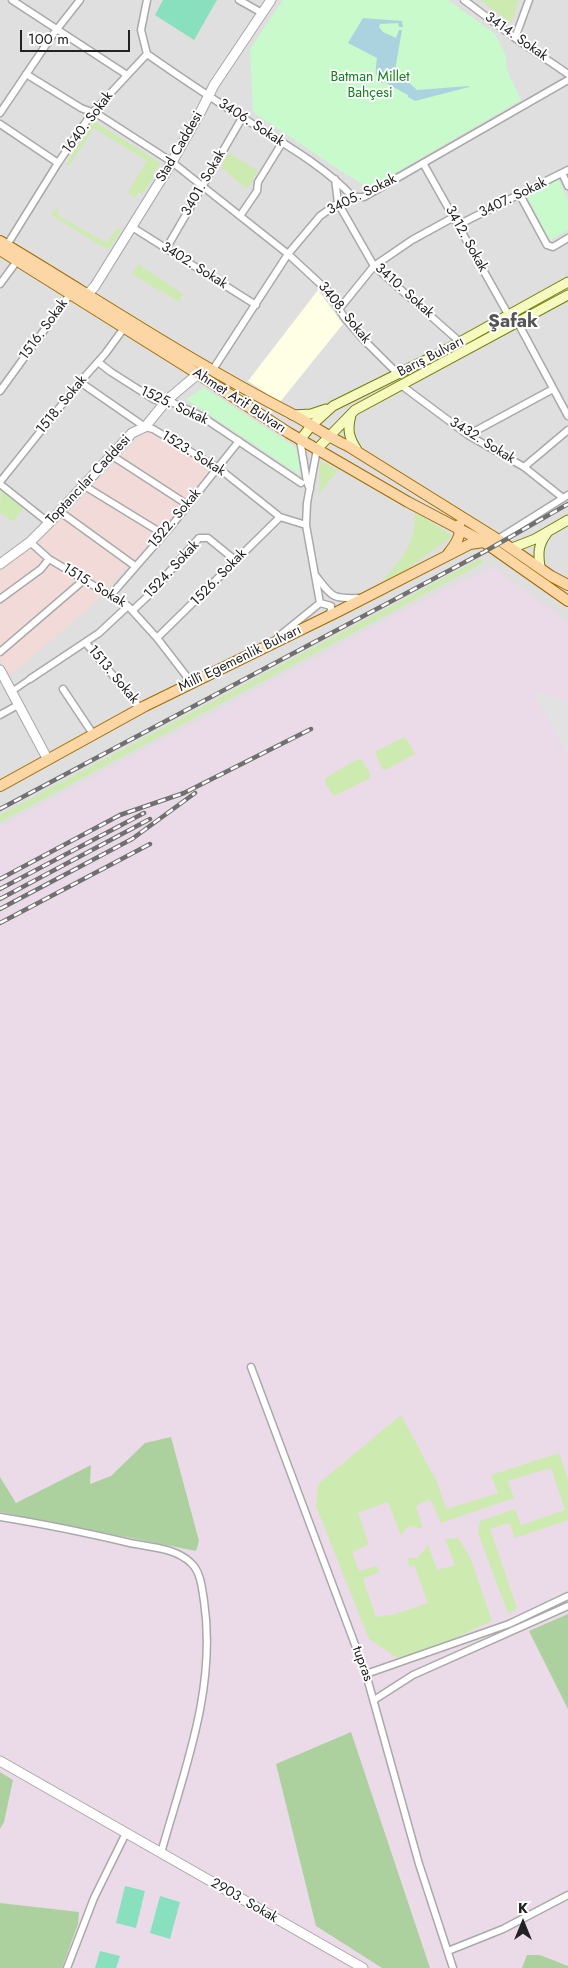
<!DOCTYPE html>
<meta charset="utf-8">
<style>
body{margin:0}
#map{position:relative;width:568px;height:1968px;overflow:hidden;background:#f2efe9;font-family:Jost,sans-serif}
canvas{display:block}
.north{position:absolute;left:498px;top:1898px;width:50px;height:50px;-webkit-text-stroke:4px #fff;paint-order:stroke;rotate:0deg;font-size:14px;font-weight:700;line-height:20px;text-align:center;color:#222}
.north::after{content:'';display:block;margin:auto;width:18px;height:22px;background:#222;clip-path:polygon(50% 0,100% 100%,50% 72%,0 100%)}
.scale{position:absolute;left:20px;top:30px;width:110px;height:22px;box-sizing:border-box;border:2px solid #222;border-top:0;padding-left:6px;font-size:15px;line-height:18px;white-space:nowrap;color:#222;-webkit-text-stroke:4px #fff;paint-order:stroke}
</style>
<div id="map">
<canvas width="568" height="1968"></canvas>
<div class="north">K</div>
<div class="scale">100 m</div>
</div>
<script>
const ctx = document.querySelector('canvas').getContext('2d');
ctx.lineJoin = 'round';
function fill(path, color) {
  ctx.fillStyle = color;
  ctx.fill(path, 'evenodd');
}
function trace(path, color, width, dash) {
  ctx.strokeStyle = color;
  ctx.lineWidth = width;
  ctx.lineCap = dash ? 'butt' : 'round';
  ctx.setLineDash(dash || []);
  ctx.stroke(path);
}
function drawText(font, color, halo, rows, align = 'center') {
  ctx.font = font + ' Jost,sans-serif';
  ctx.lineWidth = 4;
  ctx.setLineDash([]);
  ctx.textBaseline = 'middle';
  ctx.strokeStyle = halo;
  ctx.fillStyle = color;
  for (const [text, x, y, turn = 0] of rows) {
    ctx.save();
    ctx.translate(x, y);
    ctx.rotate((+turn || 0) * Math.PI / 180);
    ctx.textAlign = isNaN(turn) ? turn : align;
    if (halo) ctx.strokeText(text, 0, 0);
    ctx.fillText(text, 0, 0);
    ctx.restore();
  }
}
const residential = new Path2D(`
 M0,0h568v1968h-568z`);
const commercial = new Path2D(`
 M146,430l67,40 -34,42 -91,97 -79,67 -9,-18v-87l30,-23 40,-38z`);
const industrial = new Path2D(`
 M494,568l74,54v1346h-568v-1141l447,-239z`);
const education = new Path2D(`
 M318,290l25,34 -63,78 -32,-21z`);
const grass = new Path2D(`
 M480,0h39l-8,23z
 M94,121l66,42 -1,6 -3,-1 -4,7 2,1 -11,18 -4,-2 -4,6 -7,-6 19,-31 -53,-33 -25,38 -3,-2z
 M229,153l29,18 -11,18 -26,-22z
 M55,209l4,1 -2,5 50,28 9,-14 6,1 -14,20 -57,-35z
 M138,264l45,30 -4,8 -47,-28z
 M320,461l18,9 -19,24z
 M1,490l4,1 19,16 -12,15 -12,-10z
 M415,513l9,4 28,19 -67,49v-8c19,-19 30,-35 30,-64z
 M481,558l2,5 -483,259v-7z
 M404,737l3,3 8,14 -30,16 -3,-1 -7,-17z
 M358,759l4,1 8,13 -1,6 -35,17 -9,-13v-5z
 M401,1415l36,67 9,27 52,-16 -7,-18 68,-22 9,26v41l-53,18 -6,-15 -19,6 27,79 -7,5 -3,-2 -29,-78 2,-12 35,-12 6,16 44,-15 -14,-42 -43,13 6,17 -73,25 -11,-24 -14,7 7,23 -14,-3 -8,9 -13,-33 -30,11 11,31 -17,8 7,19 18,-5 2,6 -16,7 13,38 19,-3 33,-11 -14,-38 -5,2 -2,-9h10l11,-13 9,25 18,-5 -10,-26 13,-1 12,19 22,64 -89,41 -34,-23 -53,-133 2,-22z`);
const forest = new Path2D(`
 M171,1437l28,104 -3,10 -196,-39v-35l16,26 75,-38 -1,19 21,-8 34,-33z
 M568,1614v95l-39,-78z
 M351,1732l79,236h-48l-66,-42 -40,-162z
 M0,1772l13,8 -9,42 -4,7z
 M0,1903l79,9 -1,12 -16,44h-62z
 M527,1955h13l28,11v2h-46z`);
const park = new Path2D(`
 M283,0h165l47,34 11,22v12l15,32 -152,88 -25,-15 -91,-61 -3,-63z
 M558,179l10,20v31l-18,10 -23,-44z
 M204,388l90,58 4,9 2,20 -114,-76z`);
const pitch = new Path2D(`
 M163,0h54l-23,40 -39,-25z
 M125,1886l20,5 -9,37 -20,-5z
 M160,1896l20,6 -10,37 -20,-6z
 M100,1951l20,5 -4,12h-21z`);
const parking = new Path2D(`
 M532,690l36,11v55z`);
const water = new Path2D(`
 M363,18l39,3 1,6h-4l-1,-4 -18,1 -1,3 4,5 13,6 3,-8h3l-7,40 22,20 52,-4v1l-54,14 -7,-4v-2l-24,-13 -2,1c-9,-7 -6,-15 -5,-25l-29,-15z`);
const pedestrian = new Path2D(`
 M11,692l19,-13`);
const minor = new Path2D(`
 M12,0l115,75
 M239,0l23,13
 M464,0l51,38 53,36
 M515,38l14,-38
 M147,54c33,23 67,46 101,67 36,23 76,45 105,76
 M26,74l55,34 18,7 73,47 116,92 41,38 15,25 19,22 35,35
 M0,113l54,-80 26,-33
 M0,124l58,39
 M423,163l86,153
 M562,173l6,13
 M335,179l3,24 36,63 86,76
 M520,195l27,50 6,2 15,-9
 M240,216l17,-25 1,-9 24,-39
 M458,225l110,-55
 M132,227l124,78
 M7,245l51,-82 34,-50 55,-59 -6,-24 6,-30
 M166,249l76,-131
 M0,284l17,-23
 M340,308l34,-42 38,-26 42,-23
 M518,323l50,93
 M98,362l13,10 44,28h12l34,16 100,67
 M212,371l76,-117 32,-38 18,-13 15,-6h11l204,-117
 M80,382l65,45 8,2 68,41 59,47 26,8
 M401,385l67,50 56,32 39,31
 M0,391l71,-98
 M468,435l85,-46
 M300,440l7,42 3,7
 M111,455l77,50
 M524,467l44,-37
 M0,482l80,-100 25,-28 19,-26
 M0,484l49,39
 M83,485l80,49
 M59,511l76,55
 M498,539l70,-44
 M30,542l19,17 79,47 29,32 34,44
 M316,576c16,21 16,23 43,22
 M111,595l61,-70 67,-84
 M0,599l41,-30 8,-10
 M320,603l11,3v4l-2,5
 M133,610l16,-15 50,-57h9l27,22
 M278,637l42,-34 -14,-78 1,-22 10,-54
 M157,638l123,-121
 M86,643l54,65
 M0,652l85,-73
 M30,679l69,-46 29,-27
 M63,689l30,45
 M0,715l18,-10
 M251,1367l115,307 53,190 34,104
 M0,1517c44,7 87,16 130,26 20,4 46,5 61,20 10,9 11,26 13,38 13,87 -20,170 -43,252
 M366,1674l143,-50 59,-28
 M374,1700l39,-25 155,-69
 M448,1951l55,-22 65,-34
 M67,1968l27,-70 32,-65`);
const tertiary = new Path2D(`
 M88,294l7,-8 77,-124 29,-51 13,-26 57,-85
 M0,564l30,-22 19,-19 83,-90 13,-6 22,-27 31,-26
 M0,670l48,90
 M0,1761l363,207`);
const secondary = new Path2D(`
 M292,415l19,-1 15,-5
 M351,415c-4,15 -2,23 6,35
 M300,440l11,-14 22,-20 107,-53 128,-71
 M317,449l38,-39 213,-115
 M512,548l23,-9 33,-19
 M540,567c-2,-14 -2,-22 7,-34`);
const primary = new Path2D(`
 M0,241c97,58 191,121 292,173 19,10 36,23 56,32l154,96 49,34 17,9
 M0,250l198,124 91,59 119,69 76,40 84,59
 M448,554c7,-9 14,-18 11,-29
 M0,786l145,-80 194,-95 131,-67 14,-2`);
const rail = new Path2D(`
 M0,809l484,-257 84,-48
 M0,879l120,-64 64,-22 127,-64
 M0,889l144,-76
 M0,899l150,-80
 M0,909l132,-70 63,-46
 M0,923l150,-79`);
const streetNames = [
 ["3414. Sokak",516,37,35],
 ["1640. Sokak",88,123,-53],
 ["3406. Sokak",251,123,33],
 ["Stad Caddesi",180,147,-60],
 ["3401. Sokak",204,183,-60],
 ["3405. Sokak",362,195,-26],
 ["3407. Sokak",513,198,-26],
 ["3412. Sokak",466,239,61],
 ["3402. Sokak",194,266,32],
 ["3410. Sokak",404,291,42],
 ["3408. Sokak",344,313,51],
 ["1516. Sokak",44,330,-54],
 ["Barış Bulvarı",431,357,-27],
 ["Ahmet Arif Bulvarı",239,401,33],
 ["1518. Sokak",62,405,-51],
 ["1525. Sokak",174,406,25],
 ["3432. Sokak",482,441,32],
 ["1523. Sokak",193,454,32],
 ["Toptancılar Caddesi",89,480,-47],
 ["1522. Sokak",175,519,-50],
 ["1524. Sokak",172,570,-47],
 ["1526. Sokak",219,578,-46],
 ["1515. Sokak",94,586,31],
 ["Millî Egemenlik Bulvarı",240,659,-26],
 ["1513. Sokak",113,675,50],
 ["tupras",362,1664,70],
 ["2903. Sokak",244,1901,30]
];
const parkNames = [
 ["Batman Millet",370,78],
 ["Bahçesi",370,94]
];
const districtNames = [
 ["Şafak",513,322]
];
fill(residential, '#e0dfdf');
fill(commercial, '#f2dad9');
fill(industrial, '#ebdbe8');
fill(education, '#ffffe5');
fill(grass, '#cdebb0');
fill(forest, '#add19e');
fill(park, '#c8facc');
fill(pitch, '#88e0be');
fill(parking, '#e2e2e2');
fill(water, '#aad3df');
trace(pedestrian, '#a9a9a9', 8);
trace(minor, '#a9a9a9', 9);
trace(tertiary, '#a9a9a9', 11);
trace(secondary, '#707d05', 11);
trace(primary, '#a06b00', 12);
trace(pedestrian, '#fff', 5);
trace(minor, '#fff', 6);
trace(tertiary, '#fff', 9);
trace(secondary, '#f7fabf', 9);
trace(primary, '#fcd6a4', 10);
trace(rail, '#707070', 4.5);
trace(rail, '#fff', 2.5, [8]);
drawText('14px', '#222', '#fff', streetNames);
drawText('14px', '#0c8416', '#fff', parkNames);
drawText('bold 19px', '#555', '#fff', districtNames);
</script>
